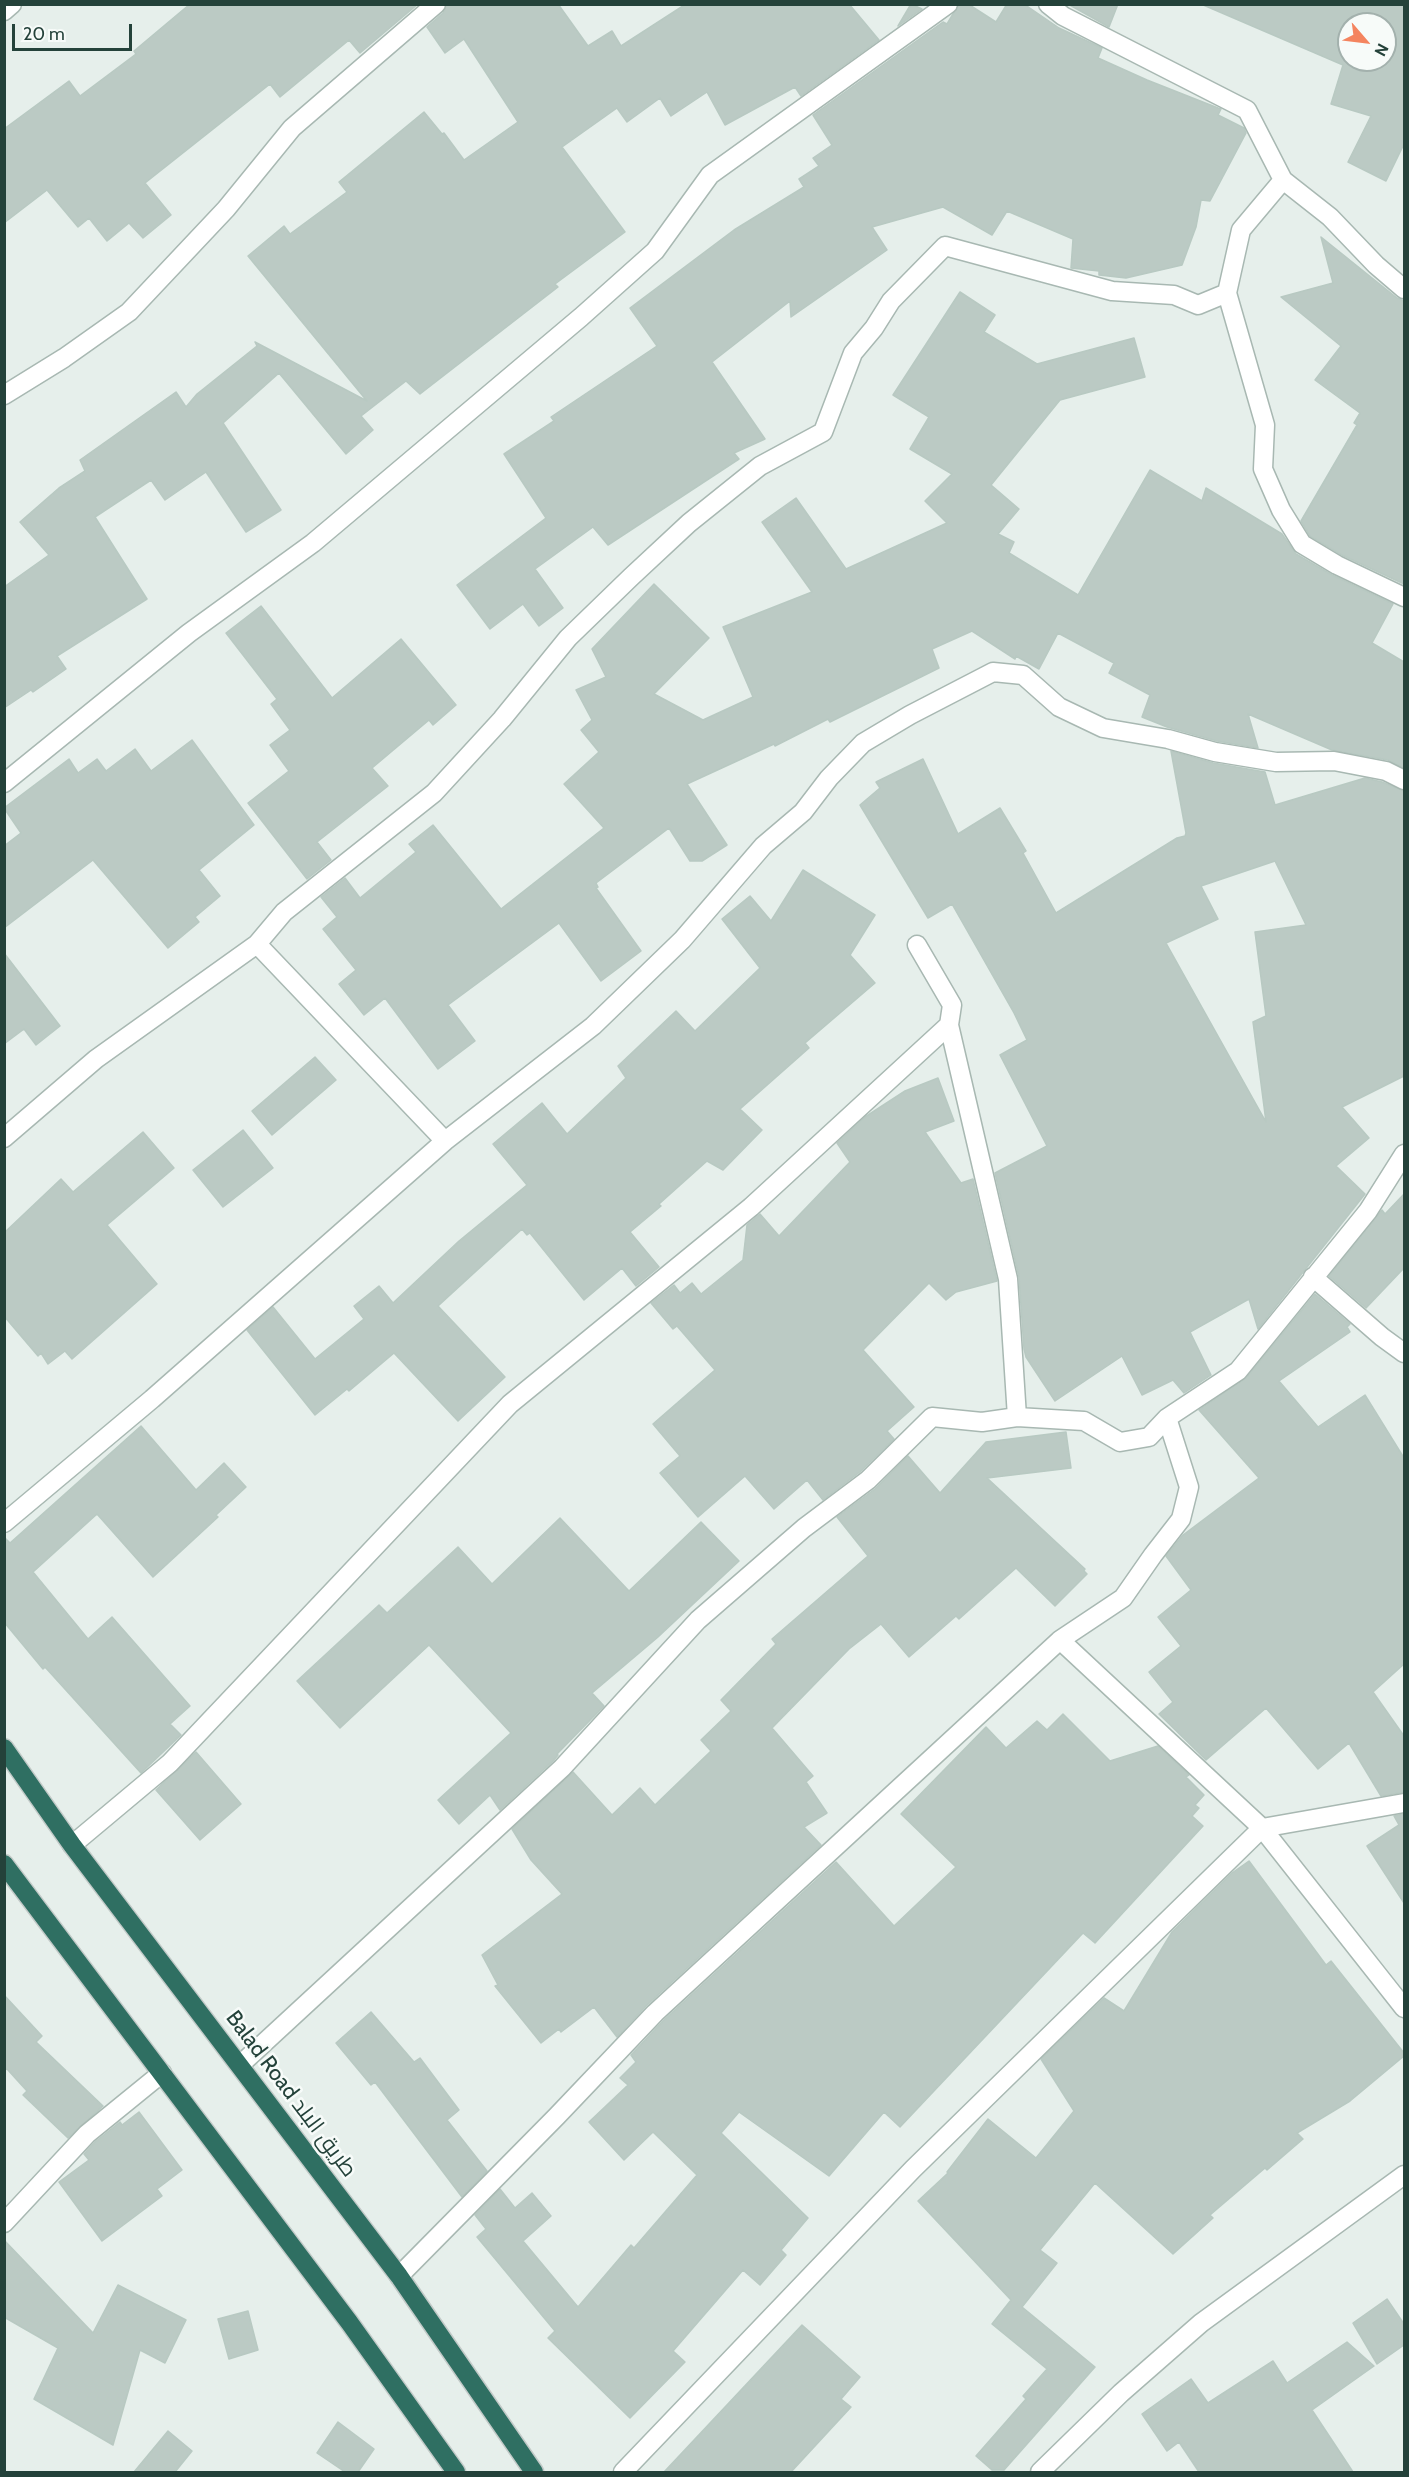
<!DOCTYPE html>
<meta charset="utf-8">
<style>
body{margin:0}
#map{position:relative;width:1409px;height:2477px;overflow:hidden;background:#e6efeb;font-family:Cabin,sans-serif}
canvas{display:block}
.frame{position:absolute;inset:0;border:6px solid #24423a;pointer-events:none}
.north{position:absolute;left:1337px;top:12px;width:60px;height:60px;box-sizing:border-box;background:#f7fbf9;border:2px solid #a3b1ad;border-radius:50%;rotate:118deg;font-size:16px;font-weight:700;line-height:24px;text-align:center;color:#24423a}
.north::after{content:'';display:block;margin:auto;width:21px;height:27px;background:#f4845f;clip-path:polygon(50% 0,100% 100%,50% 72%,0 100%)}
.scale{position:absolute;left:12px;top:24px;width:120px;height:27px;box-sizing:border-box;border:3px solid #24423a;border-top:0;padding-left:8px;font-size:18px;line-height:21px;white-space:nowrap;color:#24423a;-webkit-text-stroke:4px #f7fbf9;paint-order:stroke}
</style>
<div id="map">
<canvas width="1409" height="2477"></canvas>
<div class="frame"></div>
<div class="north">N</div>
<div class="scale">20 m</div>
</div>
<script>
const ctx = document.querySelector('canvas').getContext('2d');
ctx.lineJoin = 'round';
function fill(path, color) {
  ctx.fillStyle = color;
  ctx.fill(path, 'evenodd');
}
function trace(path, color, width, dash) {
  ctx.strokeStyle = color;
  ctx.lineWidth = width;
  ctx.lineCap = dash ? 'butt' : 'round';
  ctx.setLineDash(dash || []);
  ctx.stroke(path);
}
function drawText(font, color, halo, rows, align = 'center') {
  ctx.font = font + ' Cabin,Cairo,sans-serif';
  ctx.lineWidth = 5;
  ctx.setLineDash([]);
  ctx.textBaseline = 'middle';
  ctx.strokeStyle = halo;
  ctx.fillStyle = color;
  for (const [text, x, y, turn = 0] of rows) {
    ctx.save();
    ctx.translate(x, y);
    ctx.rotate((+turn || 0) * Math.PI / 180);
    ctx.textAlign = isNaN(turn) ? turn : align;
    if (halo) ctx.strokeText(text, 0, 0);
    ctx.fillText(text, 0, 0);
    ctx.restore();
  }
}
const building = new Path2D(`
 M190,4h228l-58,49 -11,-13 -69,57 -10,-13 -125,99 26,32 -28,23 -14,-15 -22,18 -18,-23 -11,9 -31,-37 -43,33v-94l65,-48 11,15 56,-42 -2,-3z
 M447,4h111l30,42 24,-15 9,15 65,-42h163l30,36 -78,56 -6,-9 -70,38 -18,-33 -36,24 -11,-18 -33,24 -10,-14 -55,39 63,85 -70,52 3,3 -138,107 -14,-13 -45,35 12,14 -27,24 -67,-81 -56,50 58,87 -35,22 -40,-60 -41,28 -14,-20 -56,37 52,82 -90,57 9,13 -33,23 -2,-2 -27,18v-121l45,-32 -29,-33 39,-34 26,-17 -5,-11 96,-68 10,15 11,-13 60,-48 -2,-4 112,59 -119,-145 36,-30 6,8 57,-42 -8,-10 85,-70 18,22 2,-1 20,27 54,-38 -54,-83 -19,14 -18,-26 16,-14z
 M911,4l11,5 -24,17z
 M959,4h9l28,18 11,-18h17l35,24 43,20 -4,10 49,22 71,28 3,1 -3,6 26,13 2,5 -36,68 -9,-1 -5,27 -14,38 -56,13 -27,-3v-4l-28,-3 2,-29 -66,-28 -15,24 -49,-28 -71,20 15,23 -96,67 -1,-16 -78,61 53,77 -31,14 5,6 -131,86 -15,-18 -58,42 28,39 -24,18 -16,-22 -33,25 -33,-44 89,-67 -42,-64 50,-33 -3,-4 106,-71 -27,-38 104,-78 70,-43 -5,-8 20,-13 -6,-8 19,-13 -19,-30 130,-93 4,2z
 M1068,4h50l-9,23z
 M1201,4h203v140l-18,37 -38,-19 23,-46 -40,-12 12,-39zM1349,24h36v36h-36z
 M1321,237l76,61 7,3v283l-62,-29 -32,-19 -9,-15 56,-96 -3,-2 6,-10 -45,-33 26,-34 -60,-49 52,-14z
 M960,292l35,23 -11,17 53,32 97,-26 11,39 -85,23 -69,85 28,24 -21,25 16,8 -5,11 69,42 72,-125 52,31 4,-13 76,46 14,20 36,21 61,29 -21,39 32,19v106l-16,-8 -56,-10 -84,-36 10,34 -41,-7 -50,-14 -25,-10 8,-22 -41,-22 5,-10 -56,-30 -19,36 -23,-13 -1,3 -43,-28 -40,18 7,19 -109,54 -2,-3 -53,27 -1,-2 -87,40 40,61 -25,16h-12l-21,-33 -73,55 2,4 -2,1 45,63 -40,30 -42,-58 -111,82 27,36 -37,28 -53,-71 -21,17 -25,-31 17,-14 -33,-41 14,-12 -16,-20 24,-19 15,20 56,-46 -7,-8 24,-19 68,84 103,-81 -40,-44 35,-32 -18,-22 11,-10 -16,-30 30,-13 -14,-28 62,-65 55,54 -55,56 49,26 50,-23 -30,-70 89,-35 -50,-70 34,-24 50,71 101,-46 -22,-22 27,-27 -42,-25 19,-32 -36,-22z
 M261,606l71,92 69,-59 55,66 -23,20 -4,-5 -57,48 16,18 -71,56 14,18 -24,19 -59,-76 41,-32 -19,-26 20,-15 -19,-26 6,-5 -51,-66z
 M192,740l62,85 -55,45 21,26 -25,21 4,5 -31,26 -75,-88 -89,68v-82l17,-13 -17,-25 65,-49 9,14 19,-14 9,12 29,-22 16,22z
 M1171,751l42,12 52,9 10,33 90,-27 17,4 22,9v285l-62,31 27,31 -33,28 29,28 -107,135 -9,-30 -59,33 21,43 -27,18 -11,-13 -31,15 -20,-39 -67,45 -29,-44 -2,-8 -5,-72 -24,-104 52,-27 -47,-91 27,-15 -13,-27 -62,-109 -24,14 -68,-113 20,-17 -4,-6 47,-23 35,75 42,-26 26,43 -3,2 33,60 121,-75 8,-2 1,-3zM1275,861l31,64 -51,7 11,84 -13,6 13,100 -100,-179 52,-24 -17,-33z
 M803,870l72,45 -25,40 25,28 -70,60 4,5 -69,61 22,21 -39,40 -16,-9 -48,43 2,2 -31,26 29,35 -23,19 -14,-18 -38,32 -54,-67 -3,2 -5,-6 -84,77 67,71 -47,44 -64,-68 -45,38 -2,-2 -32,26 -68,-85 26,-23 42,52 49,-40 -10,-13 25,-20 14,17 66,-62 68,-56 -34,-41 49,-41 25,31 59,-56 -8,-12 58,-55 19,20 65,-63 -38,-49 28,-23 21,25z
 M4,953l56,73 -24,19 -12,-16 -20,15z
 M315,1057l21,23 -64,55 -20,-24z
 M938,1078l16,43 -29,11 36,51 12,-4 24,102 -41,11 -10,8 -17,-17 -66,67 51,57 -27,24 7,8 -33,32 -38,29 -16,-20 -33,29 -29,-33 -47,41 -38,-44 20,-17 -27,-32 62,-54 -38,-44 -4,3 -22,-26 23,-18 6,8 12,-10 9,11 42,-34 4,-35 13,-11 19,22 71,-74 -13,-19 28,-26 40,-26z
 M243,1130l30,38 -50,39 -30,-37z
 M143,1132l31,36 -67,57 50,59 -85,75 -7,-8 -17,13 -7,-11 -3,3 -34,-40v-83l57,-54 12,13z
 M1404,1194v74l-38,40 -37,-32 53,-66 3,4z
 M1315,1294l35,30 -3,3 3,5 -71,49 39,46 47,-32 39,63v206l-31,28 31,44v56l-23,4 -32,-53 -31,26 -52,-61 -60,52 -47,-46 14,-12 -24,-30 32,-26 -23,-29 33,-27 -25,-34 17,-21 76,-57 -60,-68 47,-32z
 M141,1426l55,64 28,-27 22,24 -30,28 2,2 -65,60 -56,-63 -64,58 55,67 24,-22 78,89 -20,18 11,11 -40,38 -96,-106 -2,2 -39,-47v-85l6,6z
 M1066,1432l5,36 -84,10 98,91 -1,2 3,3 -32,32 -39,-38 -57,51 -3,-3 -47,41 -28,-33 -32,25 -77,79 41,48 -7,6 21,31 -23,14 17,18 -174,160 -30,32 -23,-30 -33,25 -2,-3 -18,14 -46,-57 3,-1 -16,-30 80,-61 -31,-34 -19,-31 61,-57 39,43 28,-27 15,17 56,-54 -10,-11 30,-29 -10,-11 55,-56 -4,-5 96,-83 -31,-39 38,-28 33,-33 32,37 46,-51z
 M560,1518l69,73 72,-69 38,39 -81,76 -66,56 12,13 -47,48 1,1 -4,5 -54,50 -10,-15 -31,29 -21,-24 73,-67 -82,-88 -89,83 -43,-47 82,-76 8,8 71,-66 34,37z
 M1063,1714l47,47 48,-15 31,29 -3,2 18,18 -9,10 4,3 -7,8 11,10 -108,117 -12,-10 -183,194 -16,-15 -55,64 -90,-64 -18,21 87,85 -27,32 5,5 -26,30 -17,-15 -70,81 12,11 -55,56 -82,-80 7,-7 -78,-94 9,-8 -11,-14 25,-26 15,19 17,-15 19,23 -28,25 55,66 53,-62 3,3 63,-73 -44,-43 -29,28 -35,-38 39,-37 -8,-7 16,-16 -5,-7 32,-34 173,-159 58,64 62,-59 -55,-53 85,-87 20,21 31,-27 10,9z
 M196,1752l45,52 -41,36 -44,-50z
 M1404,1814v89l-37,-57 32,-21 -5,-9z
 M1249,1861l77,104 5,-4 73,92v3l-54,45 -53,32 6,6 -36,31 -2,-2 -55,47 3,3 -40,36 -78,-71 -55,67 17,13 -35,44 73,60 -91,103h-12l-16,-14 50,-57 -3,-3 24,-27 -55,-45 19,-24 -93,-99 30,-28 -1,-1 41,-53 48,39 38,-47 -33,-52 63,-61 20,13 48,-79 60,-59z
 M4,1995l38,41 -6,6 67,64 -35,32 -45,-43 4,-4 -20,-22 -3,1z
 M371,2012l43,50 6,-4 39,52 -12,10 40,51 -25,26 -87,-115 -4,3 -35,-42z
 M139,2112l43,58 -25,19 5,7 -60,45 -43,-59 30,-22 -5,-6 11,-12 25,-20 2,3z
 M4,2240l89,93 25,-48 68,35 -21,43 -25,-13 -27,95 -79,-46 24,-51 -54,-31z
 M1387,2299l17,25v21l-27,19 -24,-41z
 M248,2311l10,39 -29,9 -11,-40z
 M802,2325l58,52 -19,22 10,8 -60,65h-127z
 M1347,2342l27,24 -62,44 41,62h-154l-20,-30 -12,9 -25,-37 49,-35 17,24 65,-42 14,22z
 M338,2422l36,27 -16,23h-13l-28,-19z
 M168,2431l24,20 -17,21h-41z`);
const street = new Path2D(`
 M1048,4l15,12 184,94 36,70 47,37 46,48 28,24
 M4,11l8,-7
 M1227,293l38,132 -2,44 18,41 21,34 35,21 67,32
 M4,395l60,-37 65,-46 97,-103 66,-81 144,-124
 M4,783l185,-150 124,-90 268,-226 74,-66 55,-76 238,-171
 M257,944l188,197
 M917,945l35,60 -3,20 59,254 9,138
 M4,1138l92,-79 161,-115 27,-32 150,-119 68,-74 66,-81 63,-61 58,-54 71,-57 63,-34 30,-79 21,-25 17,-27 54,-55 167,45 62,4 24,10 29,-12 14,-63 42,-50
 M1313,1277l69,60 22,16
 M4,1523l148,-124 293,-258 148,-115 89,-86 81,-94 40,-34 26,-34 34,-35 47,-28 83,-43 30,3 36,32 44,21 65,11 47,13 61,10 58,-1 52,10 18,9
 M1404,1803l-142,25 142,180
 M72,1845l98,-82 340,-359 241,-197 198,-182
 M240,2065l322,-297 136,-148 106,-92 64,-48 64,-63 50,5 35,-5 67,4 36,21 29,-5 18,-19 71,-47 130,-160 36,-57
 M4,2223l83,-89 75,-61
 M399,2276l158,-160 98,-103 405,-373 63,-42 30,-43 28,-36 8,-32 -22,-69
 M623,2472l290,-303 349,-341 -202,-188
 M1040,2472l81,-79 80,-70 203,-148`);
const highway = new Path2D(`
 M4,1748l68,97 327,431 135,196
 M4,1864l345,458 107,150`);
const streetNames = [
 ["Balad Road طريق البلد",291,2094,53]
];
fill(building, '#bbcac4');
trace(building, '#b8c9c2', 1.5);
trace(street, '#a8b8b2', 21);
trace(highway, '#c2cac8', 21);
trace(street, '#fff', 18);
trace(highway, '#2f6f62', 18);
drawText('22px', '#24423a', '#f7fbf9', streetNames);
</script>
